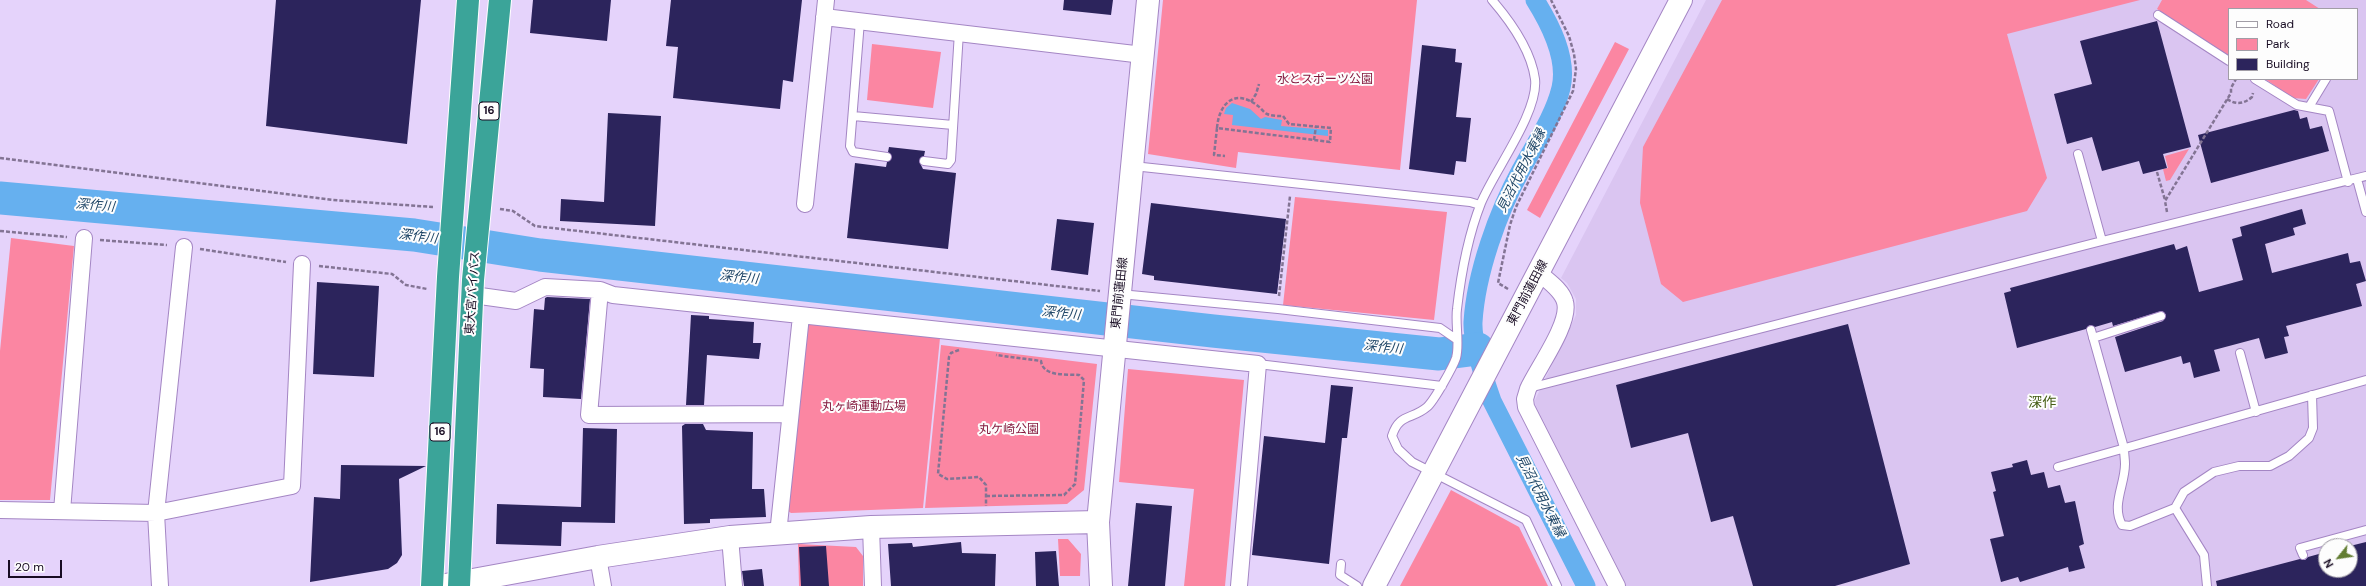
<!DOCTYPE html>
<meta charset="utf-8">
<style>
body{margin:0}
#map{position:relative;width:2366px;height:586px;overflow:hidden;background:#e5d3fb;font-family:"DM Sans",sans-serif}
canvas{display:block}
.legend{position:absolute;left:2228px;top:8px;width:130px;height:72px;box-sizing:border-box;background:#fdfdfd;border:1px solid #a19da6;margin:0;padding:5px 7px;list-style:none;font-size:12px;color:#180c23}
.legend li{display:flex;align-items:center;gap:8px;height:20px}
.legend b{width:20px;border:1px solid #a19da6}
.north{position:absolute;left:2318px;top:538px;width:40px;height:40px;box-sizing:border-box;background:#fdfdfd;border:1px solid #a19da6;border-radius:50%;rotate:240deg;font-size:11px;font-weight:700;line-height:16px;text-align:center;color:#180c23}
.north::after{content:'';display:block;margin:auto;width:14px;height:18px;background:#637e32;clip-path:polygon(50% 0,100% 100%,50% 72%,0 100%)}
.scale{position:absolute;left:8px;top:560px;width:54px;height:18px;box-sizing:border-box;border:2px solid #180c23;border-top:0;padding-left:5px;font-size:12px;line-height:14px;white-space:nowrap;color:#180c23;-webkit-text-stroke:3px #fdfdfd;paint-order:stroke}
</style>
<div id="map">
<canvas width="2366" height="586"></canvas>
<ul class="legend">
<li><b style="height:5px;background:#fff"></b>Road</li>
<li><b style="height:11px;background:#fb86a2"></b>Park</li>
<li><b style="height:11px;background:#2c245c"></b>Building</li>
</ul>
<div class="north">N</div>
<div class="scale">20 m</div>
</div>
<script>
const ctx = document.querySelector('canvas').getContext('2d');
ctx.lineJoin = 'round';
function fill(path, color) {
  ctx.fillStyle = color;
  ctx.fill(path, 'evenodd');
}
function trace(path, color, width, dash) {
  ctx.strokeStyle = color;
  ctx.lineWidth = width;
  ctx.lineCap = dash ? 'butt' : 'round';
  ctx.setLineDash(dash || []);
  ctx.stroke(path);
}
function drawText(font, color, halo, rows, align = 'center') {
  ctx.font = font + ' "DM Sans","Noto Sans JP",sans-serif';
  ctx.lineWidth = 4;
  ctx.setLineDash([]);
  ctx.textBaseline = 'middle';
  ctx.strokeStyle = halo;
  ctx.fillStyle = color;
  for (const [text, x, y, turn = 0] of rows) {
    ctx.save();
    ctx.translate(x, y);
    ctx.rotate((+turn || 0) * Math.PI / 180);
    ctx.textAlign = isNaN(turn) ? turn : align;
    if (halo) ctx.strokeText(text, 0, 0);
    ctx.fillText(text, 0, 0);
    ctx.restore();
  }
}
const built = new Path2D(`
 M1706,0h660v586h-741l-89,-173 -1,-13 41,-85v-16l-9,-16 -6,-5zM2229,9h128v70h-128zM2326,546h24v24h-24z`);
const green = new Path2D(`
 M1163,0h254l-17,170 -162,-18 -2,16 -88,-14z
 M1722,0h418l-133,34 40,144 -20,33 -344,91 -22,-18 -21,-81 3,-56z
 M2162,0h144l14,9h-91v47l-72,-47z
 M1615,42l14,7 -89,169 -13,-8z
 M872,44l69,8 -8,56 -66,-8z
 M2265,79h54l-13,20 -13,-1z
 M2189,149l-19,31 -4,1 -3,-12 5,-1 -3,-12z
 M1295,197l152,15 -13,108 -151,-15z
 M11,238l63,8 -24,254h-50v-149z
 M809,322l131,16 -17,170 -132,5 -6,-4 18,-182z
 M941,345l156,19 -13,126 -17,14 -142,4z
 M1128,369l116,11 -19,206h-41l10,-97 -75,-7z
 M1451,490l68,37 29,59h-148z
 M1058,539h10l13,15 -1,22h-20z
 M798,544l58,3 7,9v30h-64z`);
const water = new Path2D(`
 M1232,103l18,6 11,10 4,-2 17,3 -1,6 47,4v6l-96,-11 1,-10 -9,-1 2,-6z`);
const canal = new Path2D(`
 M1535,0c15,24 33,58 26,88 -7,29 -26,56 -40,82 -23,42 -45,103 -48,152 -1,20 12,59 19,79l94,185`);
const river = new Path2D(`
 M0,198l414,37 126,20 673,76 226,23 39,-5`);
const building = new Path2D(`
 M276,0h145l-14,144 -141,-18z
 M533,0h78l-4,41 -77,-8z
 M671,0h131l-9,82 -10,-2 -3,29 -107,-11 5,-51 -12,-1z
 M1064,0h49l-2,15 -48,-5z
 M2157,21l34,126 -28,7 4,14 -24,6 -4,-13 -37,10 -10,-34 -25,7 -13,-50 38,-10 -12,-43z
 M1422,45l34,4 -1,13 7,1 -6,54 15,1 -5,44 -10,-1 -2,14 -45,-6z
 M2294,110l4,1 2,8 7,-2 3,12 12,-3 7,25 -118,32 -13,-48z
 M608,113l53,3 -6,110 -95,-5 1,-22 43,3z
 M889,147l36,4 -1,5 -5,5 4,8 33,4 -8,76 -101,-11 8,-75 31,4 1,-5 5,-5 -4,-5z
 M1151,203l135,16 -9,75 -123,-14v-4l-12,-2z
 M2302,209l4,15 -13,4 2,7 -30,9 7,29 76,-20 2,10 10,-2 6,20 -10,3 6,22 -76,20 3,10 -5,1 4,16 -23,6 -6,-21 -45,12 6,21 -26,7 -4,-16 -7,2 -2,-8 -56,16 -10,-35 48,-16 3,-6 -4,-4 -49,15 -1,-4 -17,5 -5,-2 -4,4 -69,19 -13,-55 7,-2 -1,-3 164,-44 2,6 11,-4 12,46 44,-12 -11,-41 10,-3 -2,-9z
 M1057,219l37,4 -6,52 -37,-5z
 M317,282l62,4 -5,91 -61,-3z
 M547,297l43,2 -9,100 -38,-2 1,-28 -14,-1 4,-59 10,1 1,-12z
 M691,315l18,1v3l45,3 -1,21h8l-2,16 -52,-4 -3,50h-18z
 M1848,324l62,240 -75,22h-82l-20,-70 -22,6 -23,-89 -57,15 -15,-63z
 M1331,385l22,2 -6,51h-5l-13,126 -77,-9 12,-119 61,7z
 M685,424h18l3,6 47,2 -1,57h12l2,28 -56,2v4l-26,1 -2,-98z
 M583,428l34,1 -2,94 -53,-1 -1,24 -65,-2 1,-40 84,3z
 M2027,460l4,15 13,-3 4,16 12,-3 5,18 10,-2 9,43 -5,2 6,22 -16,4 -1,-5 -48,15 -2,-5 -17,5 -11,-43 14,-3 -11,-44 3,-1 -5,-19 22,-5 -1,-3z
 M341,465l85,1 -27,13 3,76 -5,8 -9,6 -78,13 4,-85 26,2z
 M1136,503l36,3 -7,80h-37z
 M961,542l1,11 34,1 -1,32h-104l-3,-42 24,-1 1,4z
 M2366,542v44h-149l-1,-5 84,-22 5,1 3,-3 18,-5v18h24v-24z
 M826,546l3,40h-28l-2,-39z
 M1056,551l3,35h-23l-1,-34z
 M762,569l2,17h-20l-2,-15z`);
const path = new Path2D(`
 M2227,99c9,6 17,5 25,-2l1,-4
 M1251,102l5,-8 3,-10
 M1217,128c2,-25 18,-40 41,-22 3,2 6,7 9,8 5,2 11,2 16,2l6,8 42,4 -1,14 -113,-14 -3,27 11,1
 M1314,140l2,-14
 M0,158l333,42 100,7
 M2157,172l8,28
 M500,209l13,2 22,15 565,65
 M2167,212l-2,-11 66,-108v-5l5,-9
 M0,231l67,6
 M100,240l67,5
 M200,249l86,13
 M319,266l73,8 14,11 21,4
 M1508,289l-10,-6 12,-58 6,-18 57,-116 3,-22 -2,-15 -5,-18 -18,-36
 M1279,296l11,-100
 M959,350l-8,3 -2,4 -11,117 9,5 32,-2 7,8v21
 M986,496l78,-1 11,-11 9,-104 -5,-5c-13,-1 -36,2 -38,-14l-45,-6`);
const lane = new Path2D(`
 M1492,0c19,22 39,50 43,79 4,33 -41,92 -54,124 -13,33 -20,71 -24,106 -2,14 3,36 -1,49 -3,9 -22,43 -29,49 -15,13 -28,6 -35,29l6,13 14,13 114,58 31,66
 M2158,15l71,46
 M860,21l-10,125 3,6 34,5
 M2255,79l42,26 32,6 19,71
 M2309,107l17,-28
 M853,116l100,9
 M2078,154l24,87
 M924,161l24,3 3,-4 8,-128
 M1133,166l337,36 10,3
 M2357,179l9,33
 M1120,294l158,15 162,19 16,11
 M2091,330l33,118c0,6 1,11 1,16 0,21 -14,41 -3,61l8,1 45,-18
 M2093,338l68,-22
 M2240,353l16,59
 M1258,364l184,22
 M1529,388l573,-147 264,-65
 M2058,467l308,-87
 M2303,555l-3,-7 66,-18
 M1341,564l-1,11 17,11
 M2207,586l-3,-31 -29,-47 9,-16 30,-20 25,-6h31l19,-10 20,-18 4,-10 -1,-33`);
const street = new Path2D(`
 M824,17l319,38
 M805,204l21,-204
 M1539,273c9,8 23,17 26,29 6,21 -28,67 -37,87l-3,10 1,8 91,179
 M600,290l-11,125 201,-1
 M473,295l43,6 29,-14 55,3 13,5 645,69 -19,222
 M0,510l156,3 136,-27 10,-222
 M62,511l22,-273
 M871,527l2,59
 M778,534l23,-218
 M730,537l4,49
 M598,557l5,29
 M160,586l-4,-73 28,-266`);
const secondary = new Path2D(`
 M440,586l158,-29 132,-20 141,-10 227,-5
 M1101,586l-3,-64 50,-522
 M1374,586l307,-586`);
const highway = new Path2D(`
 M432,586l16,-309 20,-277
 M459,586l14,-306 27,-280`);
const shields = [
 [489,111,20],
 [440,432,20]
];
const shieldNames = [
 ["16",489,111],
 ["16",440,432]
];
const parkNames = [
 ["水とスポーツ公園",1325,80],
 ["丸ヶ崎運動広場",864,407],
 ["丸ケ崎公園",1009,430]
];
const streetNames = [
 ["東大宮バイパス",473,293,-86],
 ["東門前蓮田線",1120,293,-84],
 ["東門前蓮田線",1528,293,-62]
];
const waterNames = [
 ["見沼代用水東縁",1522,171,-63],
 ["深作川",95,206,5],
 ["深作川",418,237,7],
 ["深作川",739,278,6],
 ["深作川",1061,314,6],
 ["深作川",1383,348,6],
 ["見沼代用水東縁",1540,496,63]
];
const quarterNames = [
 ["深作",2042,403]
];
fill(built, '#dac5f1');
fill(green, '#fb86a2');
fill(water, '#66b0ef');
trace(canal, '#66b0ef', 19);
trace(river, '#66b0ef', 33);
fill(building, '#2c245c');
trace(lane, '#a486c4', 10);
trace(street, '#a486c4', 18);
trace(secondary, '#a486c4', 24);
trace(highway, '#fff', 24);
trace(path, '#837494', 2.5, [4, 2]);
trace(lane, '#fff', 8);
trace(street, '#fff', 16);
trace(secondary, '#fff', 22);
trace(highway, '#3ba499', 22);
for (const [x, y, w] of shields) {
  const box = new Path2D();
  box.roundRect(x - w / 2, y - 9, w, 18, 3);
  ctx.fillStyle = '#fdfdfd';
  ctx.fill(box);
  trace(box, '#180c23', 1);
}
drawText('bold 11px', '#180c23', null, shieldNames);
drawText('12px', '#851b3f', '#fdfdfd', parkNames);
drawText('12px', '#180c23', '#fdfdfd', streetNames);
drawText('italic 13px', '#1f4667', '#fdfdfd', waterNames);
drawText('14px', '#465e16', '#fdfdfd', quarterNames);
</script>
